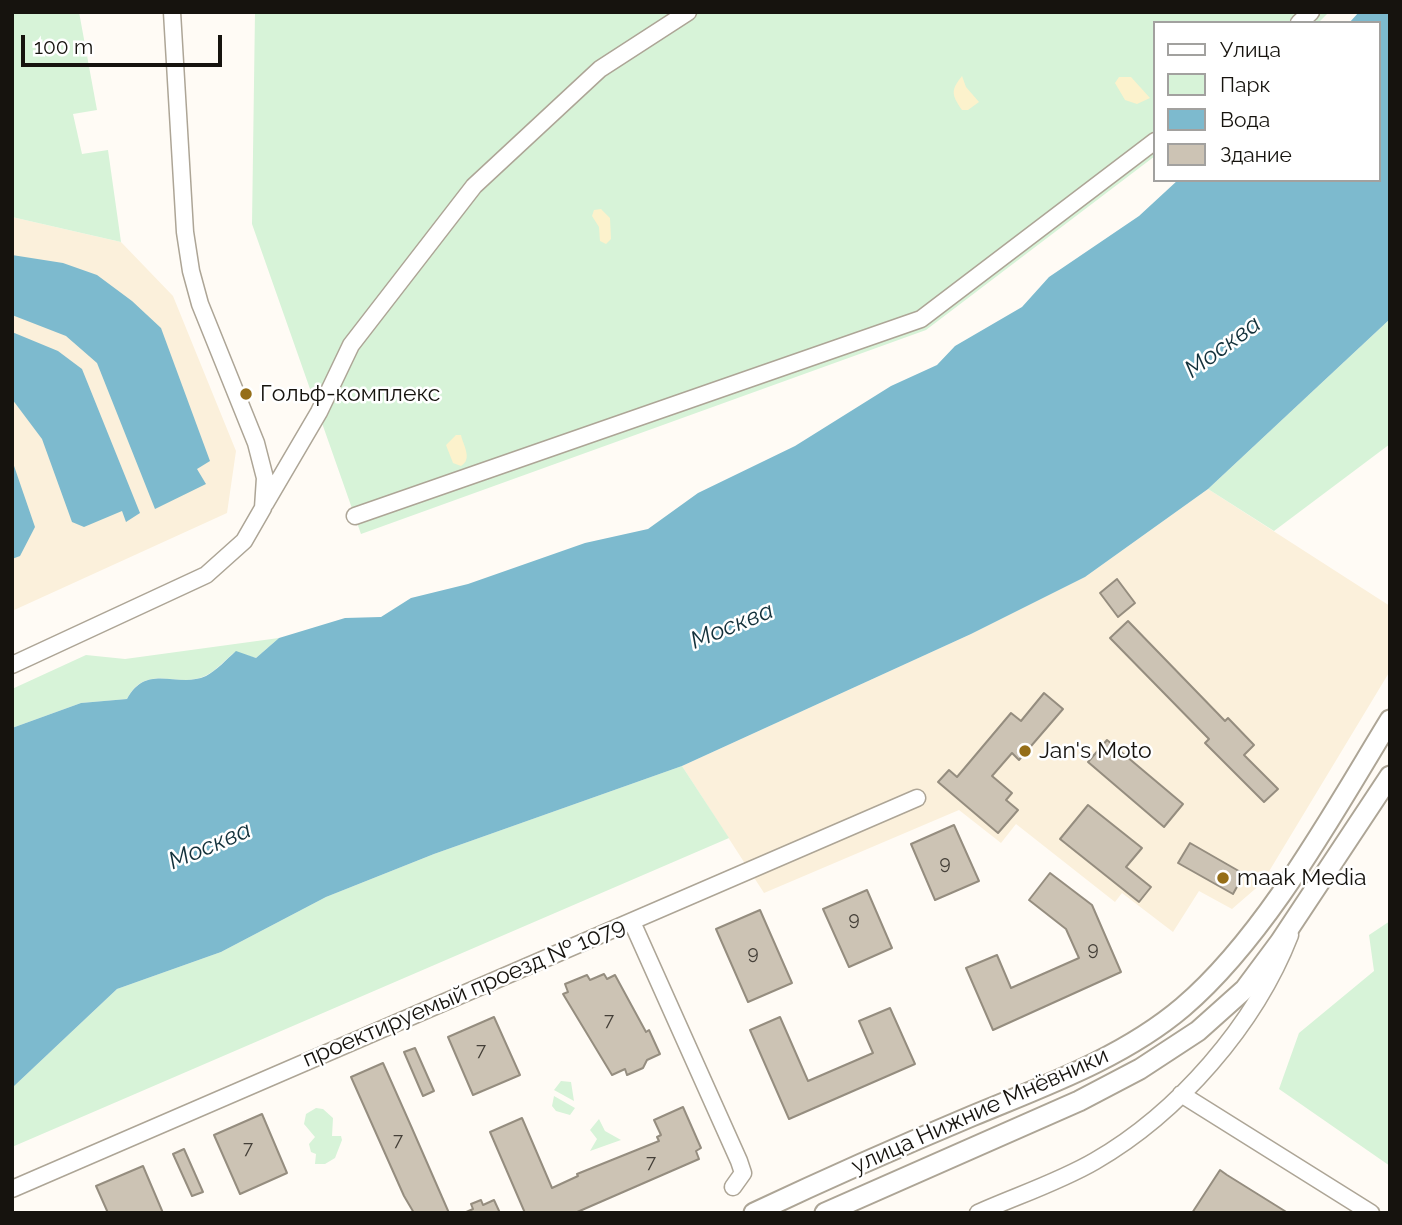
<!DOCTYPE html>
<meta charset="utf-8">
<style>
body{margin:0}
#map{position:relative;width:1402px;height:1225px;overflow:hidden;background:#fffbf5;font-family:Raleway,sans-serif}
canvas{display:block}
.frame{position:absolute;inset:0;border:14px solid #16130e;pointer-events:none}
.legend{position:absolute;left:1153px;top:21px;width:228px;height:161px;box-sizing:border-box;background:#fff;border:2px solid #a2a19f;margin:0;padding:9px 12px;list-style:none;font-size:21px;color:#16130e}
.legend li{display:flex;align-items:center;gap:14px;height:35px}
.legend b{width:35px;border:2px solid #a2a19f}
.scale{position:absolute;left:21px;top:35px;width:201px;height:32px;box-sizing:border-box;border:4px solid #16130e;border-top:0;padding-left:9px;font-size:21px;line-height:24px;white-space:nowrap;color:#16130e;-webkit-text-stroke:5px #fff;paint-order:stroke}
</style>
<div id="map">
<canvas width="1402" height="1225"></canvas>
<div class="frame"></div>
<ul class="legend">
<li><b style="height:9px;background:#fff"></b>Улица</li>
<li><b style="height:19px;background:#d7f3d8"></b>Парк</li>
<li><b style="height:19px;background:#7dbace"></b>Вода</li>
<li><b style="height:19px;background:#ccc3b4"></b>Здание</li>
</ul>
<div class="scale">100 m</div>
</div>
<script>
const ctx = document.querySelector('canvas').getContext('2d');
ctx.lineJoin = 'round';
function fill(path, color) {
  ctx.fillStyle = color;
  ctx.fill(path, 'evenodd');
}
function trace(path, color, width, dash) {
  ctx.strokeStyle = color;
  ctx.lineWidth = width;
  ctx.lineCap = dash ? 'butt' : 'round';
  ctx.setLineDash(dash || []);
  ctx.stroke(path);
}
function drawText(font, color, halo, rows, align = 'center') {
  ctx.font = font + ' Raleway,sans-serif';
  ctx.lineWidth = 5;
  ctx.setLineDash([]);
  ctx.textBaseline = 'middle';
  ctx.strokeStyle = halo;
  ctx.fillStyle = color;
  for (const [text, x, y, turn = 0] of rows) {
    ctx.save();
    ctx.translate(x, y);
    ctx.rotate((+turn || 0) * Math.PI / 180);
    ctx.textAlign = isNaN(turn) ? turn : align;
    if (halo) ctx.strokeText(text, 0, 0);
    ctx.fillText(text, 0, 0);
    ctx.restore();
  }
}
const industrial = new Path2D(`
 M12,217l109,25 52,54 63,155 -9,62 -215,98z
 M1208,489l182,117v65l-128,212 -30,26 -33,-18 -26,41 -51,-39 -7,9 -99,-78 -15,19 -42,-33 -195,83 -82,-127 289,-132 114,-57z`);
const green = new Path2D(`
 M12,12h67l18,98 -24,4 9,40 26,-4 13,92 -109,-25z
 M255,12h1074l-11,11h-163v133l-229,174 -565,204 -109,-310z
 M1390,319v125l-116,87 -66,-42z
 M279,638l-23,20 -21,-6c-9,7 -19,19 -30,24 -28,13 -59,-14 -78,23l-46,4 -69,25v-39l74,-34 39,4z
 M682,766l47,72 -717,309v-59l105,-99 104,-37 105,-55 108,-43z
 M1390,921v245l-111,-77 20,-56 75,-62 -5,-36z
 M561,1081l10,1 3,19 -20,-11z
 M554,1096l21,12 -5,7 -14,-4 -4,-5z
 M316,1108l7,1 10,9 -1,18h9l1,4 -7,18 -10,6h-10l1,-10 -5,-2 -2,-8 6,-7 -11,-13 2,-10z
 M599,1119l6,12 16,9 -31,11 7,-12 -7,-9z`);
const sand = new Path2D(`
 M962,76l4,11 13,15 -11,8h-6c-11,-16 -11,-20 0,-34z
 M1119,77h12l19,21 -13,6 -12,-4 -10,-17z
 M601,209l9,9 1,21 -5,5 -6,-3 -1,-14 -7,-11 2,-6z
 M456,435h5c2,10 12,24 0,31l-8,-3 -7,-18z`);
const water = new Path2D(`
 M1359,12h31v307l-182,170 -123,88 -114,57 -289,132 -248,88 -108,43 -105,55 -104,37 -105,99v-360l69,-25 46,-4c20,-37 50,-10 79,-23 10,-5 21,-17 30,-25l20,7 23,-20 66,-20 36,-1 30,-19 57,-14 117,-41 63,-14 50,-36 97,-47 96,-60 46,-21 18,-19 67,-39 27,-30 90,-61 39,-36h201v-157h-30z
 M12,255l51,8 34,12 35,26 29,27 49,133 -13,8 9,15 -51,25 -58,-146 -31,-27 -54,-21z
 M12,332l46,19 24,18 58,144 -14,9 -4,-11 -38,16 -12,-5 -30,-83 -30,-40z
 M12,460l23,67 -15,29 -8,3z`);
const building = new Path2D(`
 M1117,579l18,24 -17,14 -18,-24z
 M1128,621l97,100 3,-3 26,27 -10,10 34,34 -14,13 -59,-59 4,-4 -99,-101z
 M1044,693l19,16 -44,51 -7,-7 -20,23 20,17 -6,7 12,10 -20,23 -60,-51 11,-12 8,7 54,-64 10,8z
 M1107,740l76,64 -19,23 -76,-65z
 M1088,805l54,43 -16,19 25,20 -12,15 -79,-63z
 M954,825l25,56 -44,19 -24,-56z
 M1190,843l54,31 -11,20 -55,-31z
 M1050,873l42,32 29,67 -128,58 -27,-62 31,-13 14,33 68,-30 -13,-29 -37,-29z
 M867,890l25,58 -43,19 -26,-58z
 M760,910l32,73 -44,19 -32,-73z
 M604,974l3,5 8,-4 31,57 3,-2 11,24 -13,6 -4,8 -16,7 -2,-6 -13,6 -49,-81 5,-2 -3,-8 22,-9 3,5z
 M890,1008l25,56 -126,55 -39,-89 30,-13 28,64 65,-28 -14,-32z
 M494,1017l26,58 -47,20 -25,-58z
 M415,1048l19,43 -11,5 -19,-44z
 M383,1063l28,63 38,87h-35l-10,-17 -53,-119z
 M683,1107l18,41 -5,3 3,8 -124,54h-50l-35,-81 32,-14 30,70 26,-12 -1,-2 82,-33 -2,-4 4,-2 -7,-15z
 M262,1114l25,59 -47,21 -26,-59z
 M184,1149l19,43 -11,4 -19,-42z
 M143,1166l20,47h-55l-12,-27z
 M1220,1170l7,5 61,38h-96z
 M481,1200l2,5 11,-5 6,13h-36l9,-4 -2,-5z`);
const minor = new Path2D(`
 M1299,23l12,-11
 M265,504l54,-92 32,-67 123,-159 126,-117 88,-57
 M355,516l566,-197 234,-178
 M12,665l194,-90 38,-34 19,-33 2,-30 -9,-35 -56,-139 -9,-33 -6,-39 -13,-220
 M632,922l107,239 4,12 -10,14
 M1181,1094l190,119
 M12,1189l905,-391
 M978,1213c38,-17 81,-31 117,-52 83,-48 160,-136 195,-226`);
const major = new Path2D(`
 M754,1213c72,-34 144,-66 218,-97 72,-30 151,-58 211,-109 83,-71 150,-194 207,-287
 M825,1213l254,-112 61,-32 58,-38 47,-42 35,-47 110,-166`);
const markers = [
 [246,394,7,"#956e18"],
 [1025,751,7,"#956e18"],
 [1223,878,7,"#956e18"]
];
const numberNames = [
 ["9",945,863],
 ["9",854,919],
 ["9",1093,949],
 ["9",753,953],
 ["7",609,1020],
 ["7",481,1050],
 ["7",398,1140],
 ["7",248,1148],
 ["7",651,1162]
];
const poiNames = [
 ["Гольф-комплекс",260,394],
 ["Jan's Moto",1039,751],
 ["maak Media",1237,878]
];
const streetNames = [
 ["проектируемый проезд № 1079",464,993,-23],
 ["улица Нижние Мнёвники",980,1111,-24]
];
const waterNames = [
 ["Москва",1223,347,-36],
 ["Москва",732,626,-22],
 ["Москва",210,846,-23]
];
fill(industrial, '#fbf0db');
fill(green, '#d7f3d8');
fill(sand, '#fcf2cc');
fill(water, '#7dbace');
fill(building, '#ccc3b4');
trace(building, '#958d7f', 2);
trace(minor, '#ada596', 19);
trace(major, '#ada596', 23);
trace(minor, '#fff', 16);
trace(major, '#fff', 19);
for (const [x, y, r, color] of markers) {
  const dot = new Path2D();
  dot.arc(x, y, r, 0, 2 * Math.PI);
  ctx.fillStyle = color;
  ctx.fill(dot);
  trace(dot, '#fff', 2.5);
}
drawText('19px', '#443f38', null, numberNames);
drawText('23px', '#16130e', '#fff', poiNames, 'left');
drawText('23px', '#16130e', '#fff', streetNames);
drawText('italic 24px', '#13313b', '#fff', waterNames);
</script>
